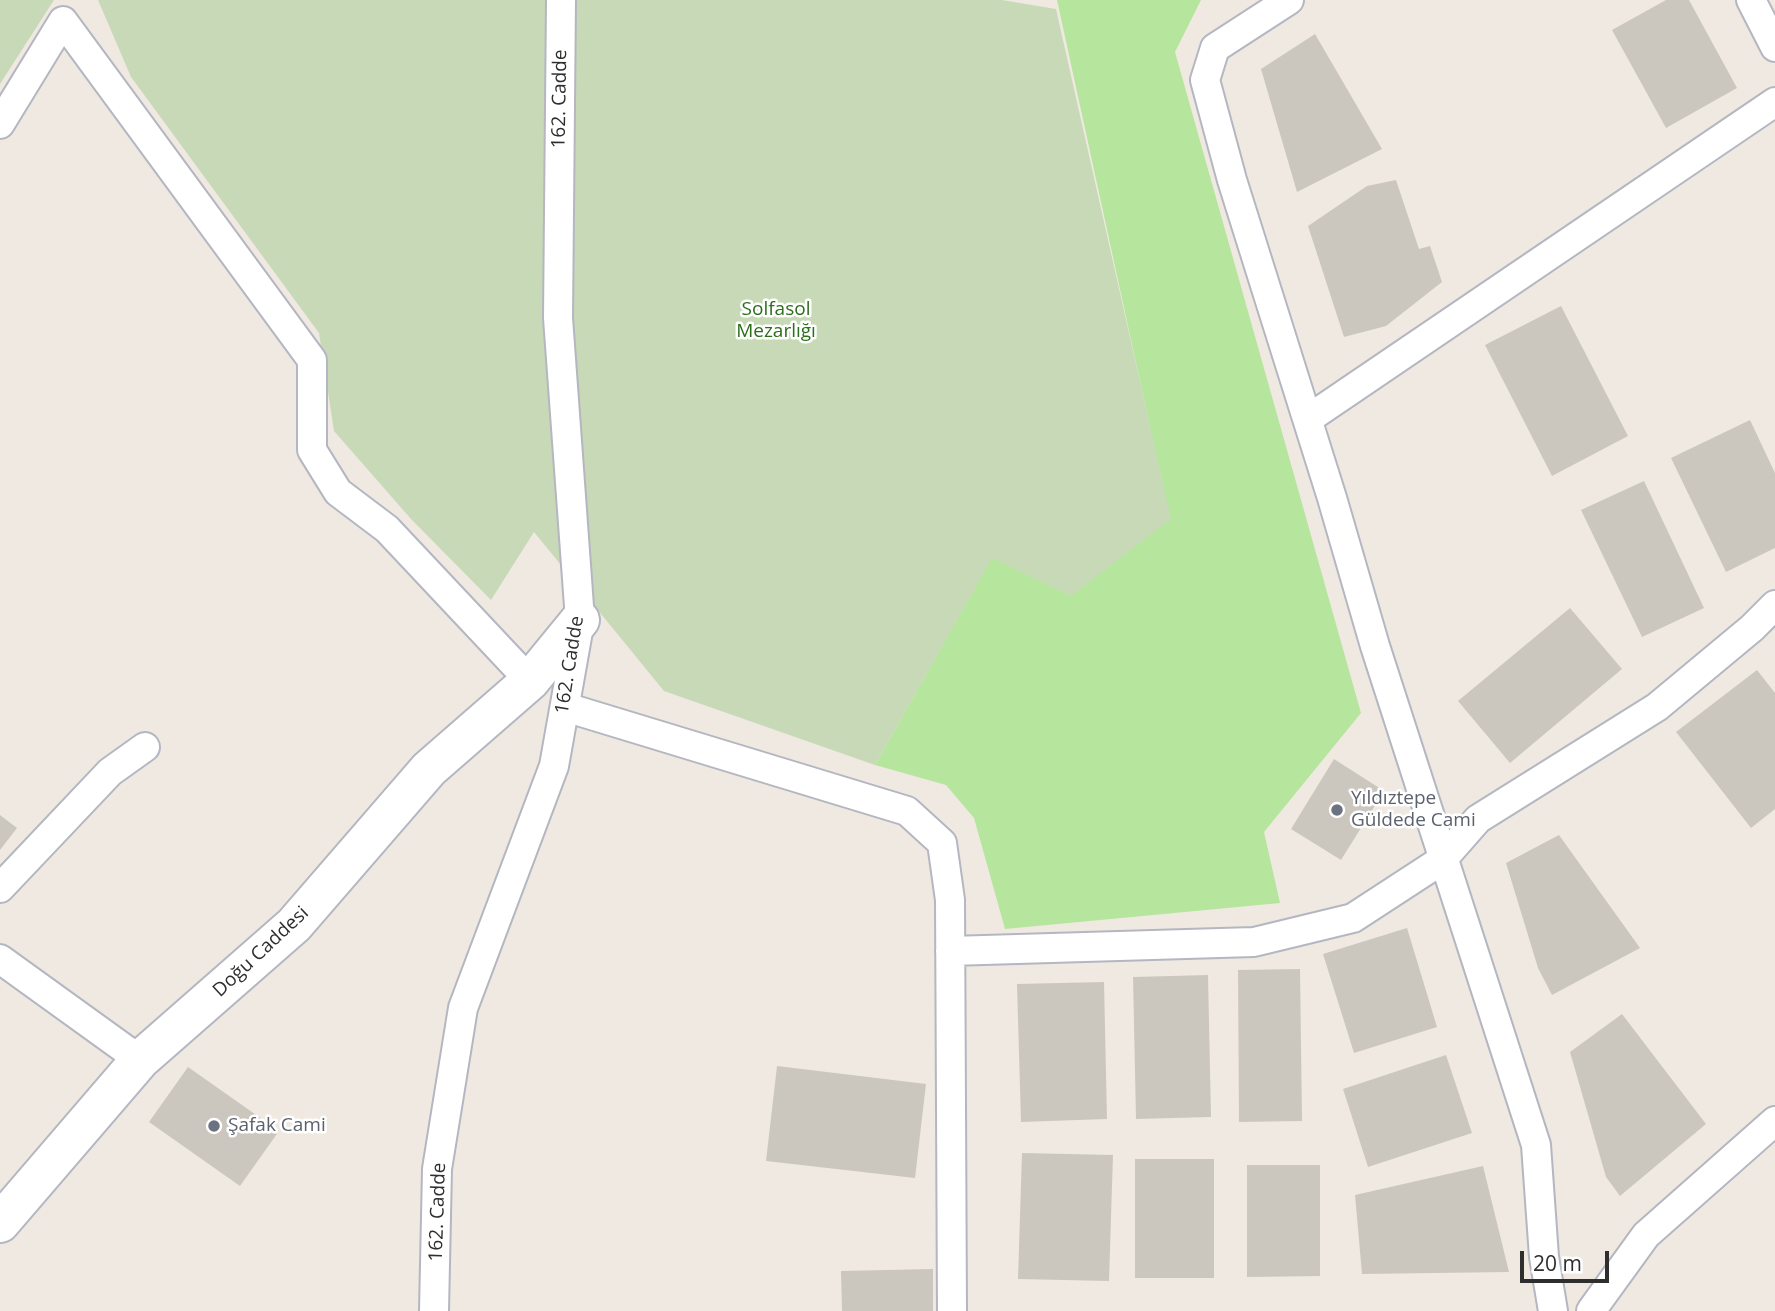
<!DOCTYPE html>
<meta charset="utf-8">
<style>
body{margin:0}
#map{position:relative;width:1775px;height:1311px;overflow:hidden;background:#efe9e1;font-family:"Open Sans",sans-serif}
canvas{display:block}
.scale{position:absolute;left:1520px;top:1251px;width:89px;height:32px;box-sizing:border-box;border:4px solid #2e2e2e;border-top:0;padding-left:9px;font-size:21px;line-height:24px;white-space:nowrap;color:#2e2e2e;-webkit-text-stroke:5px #fff;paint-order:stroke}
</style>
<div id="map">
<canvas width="1775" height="1311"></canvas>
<div class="scale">20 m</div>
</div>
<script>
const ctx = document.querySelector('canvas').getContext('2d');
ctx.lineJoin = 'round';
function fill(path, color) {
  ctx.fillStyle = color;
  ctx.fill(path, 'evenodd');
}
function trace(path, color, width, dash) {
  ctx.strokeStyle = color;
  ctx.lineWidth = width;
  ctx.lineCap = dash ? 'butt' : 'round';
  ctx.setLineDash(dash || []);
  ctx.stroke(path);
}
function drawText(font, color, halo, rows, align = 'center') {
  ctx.font = font + ' "Open Sans",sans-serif';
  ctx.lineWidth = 5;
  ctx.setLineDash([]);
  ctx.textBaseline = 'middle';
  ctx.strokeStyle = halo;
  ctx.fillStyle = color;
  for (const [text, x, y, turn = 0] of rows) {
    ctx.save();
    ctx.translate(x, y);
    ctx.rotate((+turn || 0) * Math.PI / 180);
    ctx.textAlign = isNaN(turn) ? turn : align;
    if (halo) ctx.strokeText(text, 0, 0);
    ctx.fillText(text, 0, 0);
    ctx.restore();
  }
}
const green = new Path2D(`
 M1057,0h144l-26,52 186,661 -97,119 16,71 -275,26 -31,-111 -28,-33 -71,-20 117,-208 178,-38z`);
const cemetery = new Path2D(`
 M0,0h54l-54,84z
 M98,0h904l54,9 115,510 -100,77 -79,-38 -117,207 -211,-74 -130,-159 -43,68 -80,-81 -77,-88 -15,-98 -188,-256z`);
const building = new Path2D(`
 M1666,0h23l48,88 -71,40 -54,-98z
 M1315,34l67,115 -85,43 -36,-123z
 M1396,180l23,69 11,-3 12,36 -56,44 -42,11 -36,-111 59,-40z
 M1561,306l67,130 -76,40 -67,-131z
 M1750,420l25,53v75l-49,24 -55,-114z
 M1644,481l60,127 -62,29 -61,-127z
 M1570,608l52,61 -112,94 -52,-62z
 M1757,670l18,23v116l-24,19 -75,-96z
 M1334,759l50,32 -43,69 -50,-31z
 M0,815l17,13 -17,22z
 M1559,835l81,113 -88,47 -14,-27 -32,-105z
 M1407,928l30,99 -83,26 -31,-99z
 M1300,969l2,152 -63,1 -1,-152z
 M1208,975l3,142 -75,2 -3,-142z
 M1104,982l3,137 -86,3 -4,-138z
 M1622,1014l84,110 -86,72 -14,-19 -36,-125z
 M1446,1055l26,78 -104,34 -25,-78z
 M777,1066l149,18 -11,94 -149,-17z
 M188,1067l91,64 -39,55 -91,-64z
 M1022,1153l91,2 -4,126 -91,-2z
 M1135,1159h79v119h-79z
 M1247,1165h73v111l-73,1z
 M1483,1166l26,106 -147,2 -7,-79z
 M933,1269v42h-91l-1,-40z`);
const street = new Path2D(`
 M1289,0l-74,48 -10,32 27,100 100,318 43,148 161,499 8,112 9,54
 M1751,0l24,47
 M0,124l63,-103 249,339v90l26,42 49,37 143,152
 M1308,419l467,-317
 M565,707l342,104 35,32 8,57 2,411
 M0,888l110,-116 35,-25
 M950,951l304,-9 99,-24 89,-58 36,-41 179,-112 95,-79 23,-23
 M0,959l140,101
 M434,1311l3,-142 26,-161 91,-242 26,-146 -22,-302 3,-318
 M1591,1311l55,-76 129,-114`);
const secondary = new Path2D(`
 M0,1223l140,-163 154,-135 135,-156 101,-88 50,-61`);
const markers = [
 [1337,810,7,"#6b7280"],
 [214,1126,7,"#6b7280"]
];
const streetNames = [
 ["162. Cadde",560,99,-89],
 ["162. Cadde",570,665,-81],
 ["Doğu Caddesi",261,952,-43],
 ["162. Cadde",438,1212,-88]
];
const parkNames = [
 ["Solfasol",776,310],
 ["Mezarlığı",776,332]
];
const worshipNames = [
 ["Yıldıztepe",1351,799],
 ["Güldede Cami",1351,821],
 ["Şafak Cami",228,1126]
];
fill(green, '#b6e59e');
fill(cemetery, '#c8d9b8');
fill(building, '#cbc7bf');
trace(street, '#b4b7c1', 32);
trace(secondary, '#b4b7c1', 42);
trace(street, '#fff', 28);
trace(secondary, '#fff', 38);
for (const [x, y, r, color] of markers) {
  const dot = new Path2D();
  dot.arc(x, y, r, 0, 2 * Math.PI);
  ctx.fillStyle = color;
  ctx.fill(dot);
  trace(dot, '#fff', 2.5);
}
drawText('19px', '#2e2e2e', '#fff', streetNames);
drawText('19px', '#2c6e1b', '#fff', parkNames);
drawText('19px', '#5b616d', '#fff', worshipNames, 'left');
</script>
